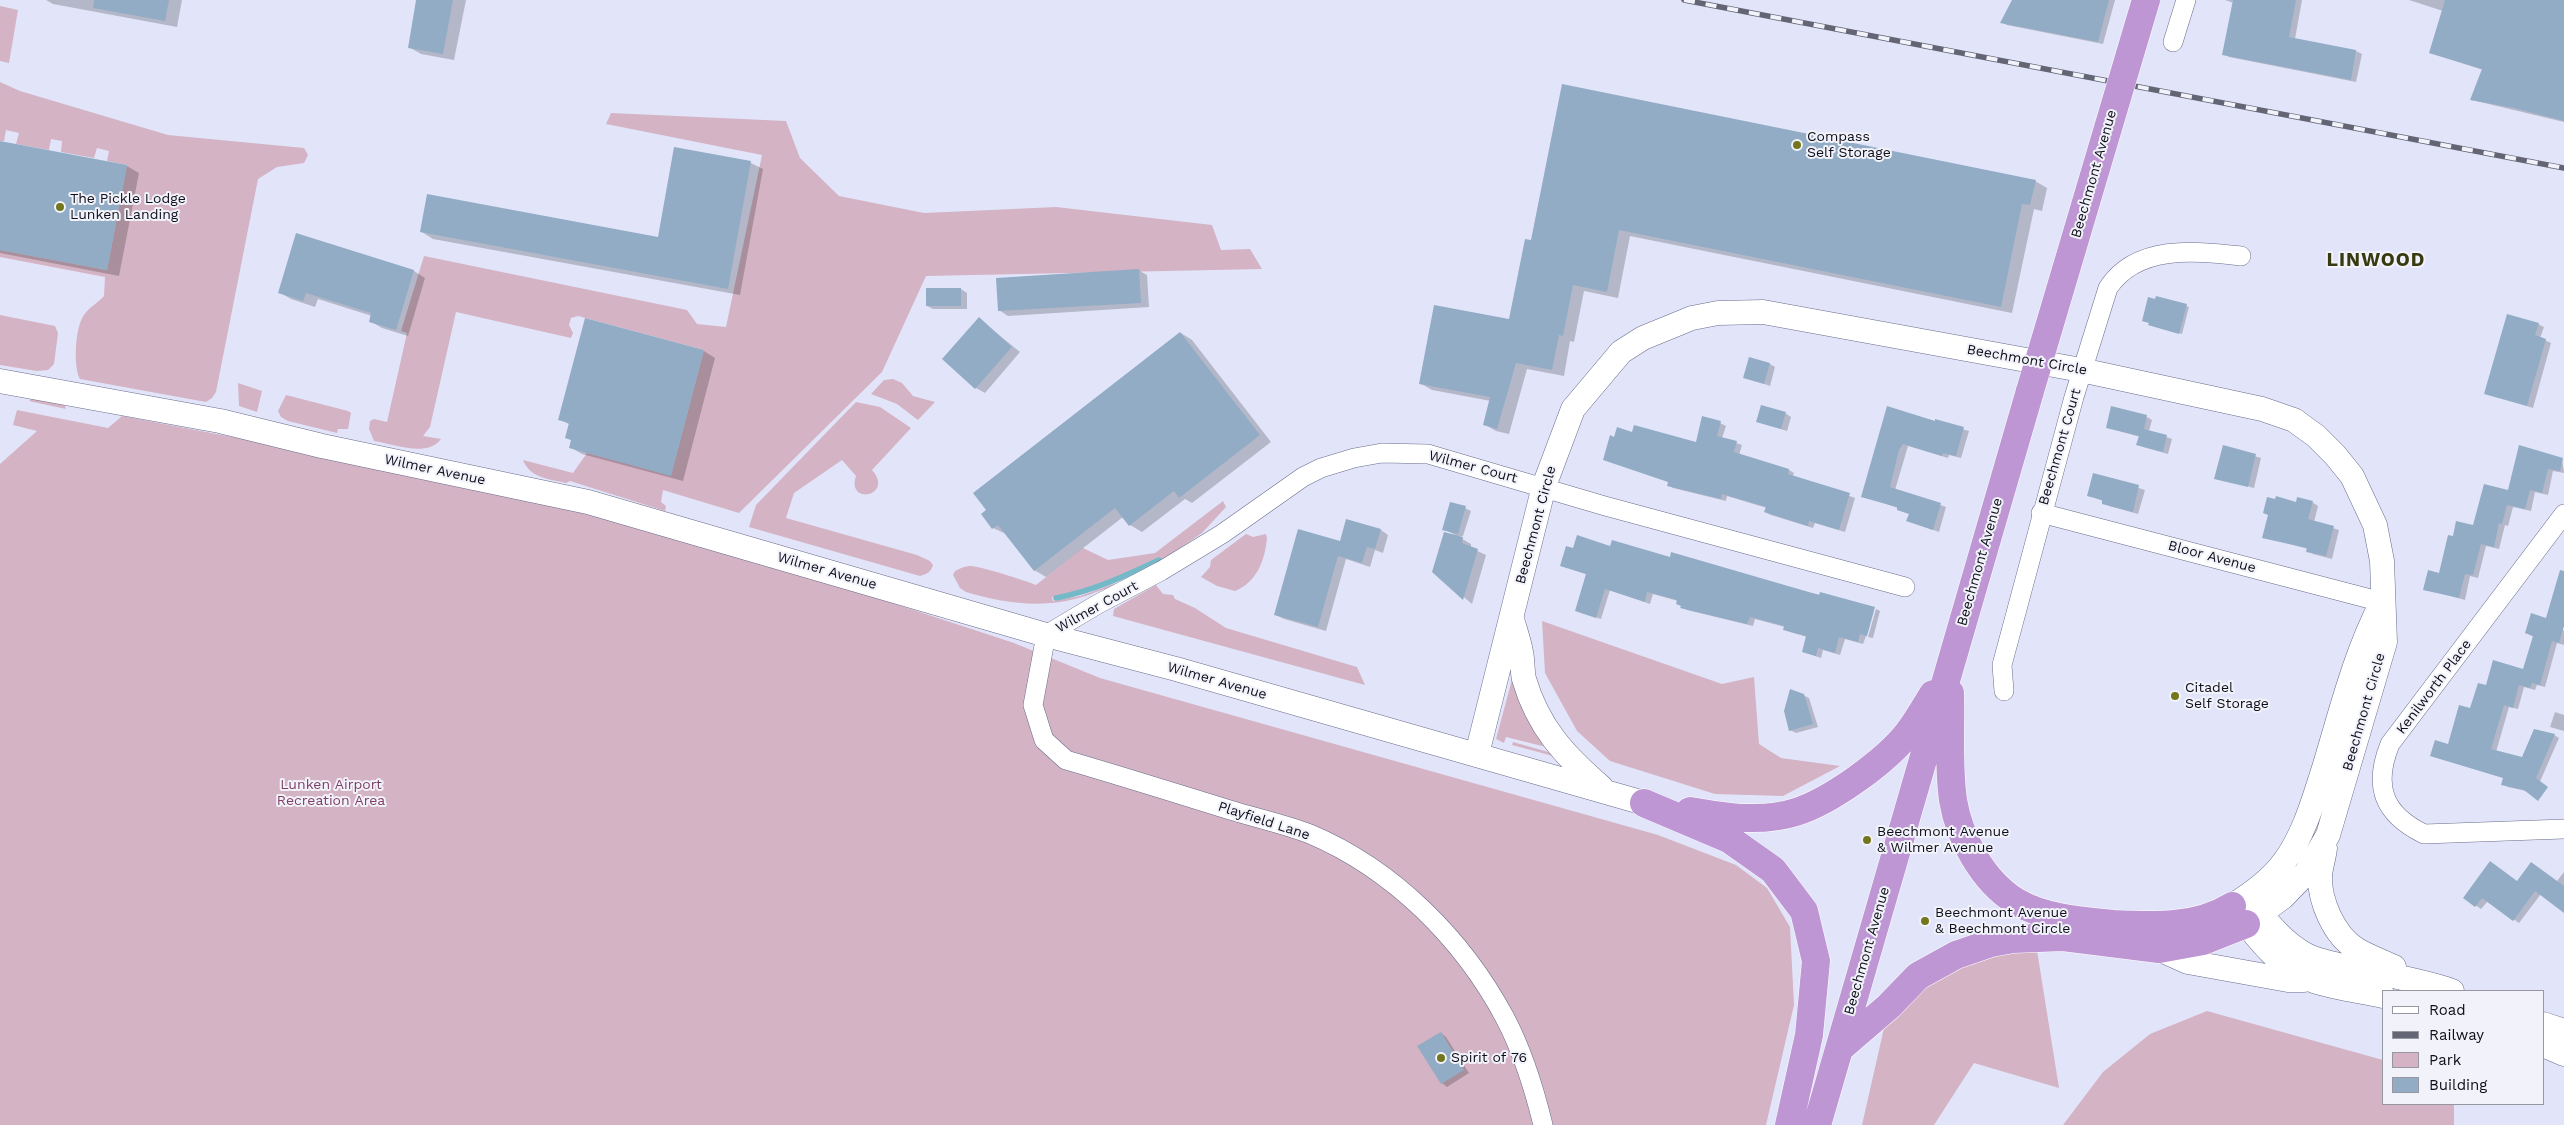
<!DOCTYPE html>
<style>
body{margin:0}
#map{position:relative;width:2564px;height:1125px;overflow:hidden;background:#e2e5fa;font-family:"Work Sans",sans-serif}
canvas{display:block}
.legend{position:absolute;left:2382px;top:990px;width:162px;height:115px;box-sizing:border-box;background:#f2f3fa;border:1px solid #9697a0;margin:0;padding:6px 9px;list-style:none;font-size:15px;color:#0d0e19}
.legend li{display:flex;align-items:center;gap:10px;height:25px}
.legend b{width:25px;border:1px solid #9697a0}
</style>
<div id="map">
<canvas width="2564" height="1125"></canvas>
<ul class="legend">
<li><b style="height:6px;background:#fff"></b>Road</li>
<li><b style="height:6px;background:#636574"></b>Railway</li>
<li><b style="height:14px;background:#d4b3c4"></b>Park</li>
<li><b style="height:14px;background:#91acc4"></b>Building</li>
</ul>
</div>
<script>
const ctx = document.querySelector('canvas').getContext('2d');
ctx.lineJoin = 'round';
function fill(path, color) {
  ctx.fillStyle = color;
  ctx.fill(path, 'evenodd');
}
function trace(path, color, width, dash) {
  ctx.strokeStyle = color;
  ctx.lineWidth = width;
  ctx.lineCap = dash ? 'butt' : 'round';
  ctx.setLineDash(dash || []);
  ctx.stroke(path);
}
function drawText(font, color, halo, rows, align = 'center') {
  ctx.font = font + ' "Work Sans",sans-serif';
  ctx.lineWidth = 4;
  ctx.setLineDash([]);
  ctx.textBaseline = 'middle';
  ctx.strokeStyle = halo;
  ctx.fillStyle = color;
  for (const [text, x, y, turn = 0] of rows) {
    ctx.save();
    ctx.translate(x, y);
    ctx.rotate((+turn || 0) * Math.PI / 180);
    ctx.textAlign = isNaN(turn) ? turn : align;
    if (halo) ctx.strokeText(text, 0, 0);
    ctx.fillText(text, 0, 0);
    ctx.restore();
  }
}
const green = new Path2D(`
 M0,6l18,4 -9,53 -9,-2z
 M0,82l20,9 148,44 136,13 4,7 -4,8 -27,4 -19,12 -42,213 -4,6 -6,4 -126,-23c-7,-12 -5,-52 4,-64 5,-8 14,-12 20,-19l1,-19 -105,-20v-7l107,20 20,-105 -20,-4 2,-10 -12,-3 -3,10 -33,-6 1,-11 -11,-2 -2,11 -33,-6 3,-11 -13,-3 -2,11h-4z
 M611,113l175,8 14,37 39,38 85,17 132,-6 156,18 9,25 29,-1 12,20 -336,7 -44,96 -143,141 -76,-23 -2,12 5,4 -1,5 -95,-30 -4,2c-17,-4 -36,-5 -43,-23l50,13 14,-20 84,22 33,-125 -126,-34 -7,2 -2,7 4,8 -2,5 -115,-26 -26,115 -7,9 18,3c-14,19 -47,5 -67,2l-5,-12 1,-8 4,-2 13,3 20,-89 -6,-2 23,-75 263,54 10,14 29,3 36,-172 -156,-31z
 M0,315l55,11 3,7 -4,31 -6,6 -11,1 -37,-6z
 M893,379l9,4 11,13 22,6 -17,18 -21,-16 -26,-10 13,-14z
 M238,383l24,8 -5,21 -18,-6z
 M286,395l62,16 3,2 -3,16h-10l-1,4 -49,-12 -7,-4 -3,-6z
 M33,398l31,6 2,5 -37,-8z
 M856,402l24,5 31,21 -39,42c23,26 -26,36 -16,6l-14,-16 -48,33 -8,25 131,37 13,6 3,4c-2,7 -6,9 -13,11l-171,-49 7,-22z
 M17,410l91,18 14,-12 305,58 114,26 333,97 140,46 86,35 558,157 78,30 31,23 23,39 4,78 -28,120h-1766v-661l37,-33 -24,-6z
 M1223,501l3,6 -24,26 -41,28 -2,-3 -45,22 -33,12 -29,5 1,4 27,-5 36,-13c-4,4 -14,7 -20,9 -43,18 -87,13 -130,0l-6,-4 -7,-13 2,-4c4,-2 10,-5 15,-5 7,-1 57,15 66,19l47,-37 25,12 47,-7z
 M1246,534l7,3 13,-3 1,4c-2,22 -10,44 -32,53l-18,-5 -16,-9 9,-10 1,-7z
 M1156,585l7,9 10,1 2,4 20,9 31,20 131,39 8,18 -252,-69 1,-7z
 M1542,621l180,63 32,-7 5,67 22,14 59,8 -57,30 -68,-2 -105,-33 -33,-30 -32,-58z
 M1513,676l41,73 -48,-12 -2,6 -8,-4z
 M1513,742l39,11 1,3 -41,-11z
 M2035,938l24,150 -85,-25 -40,62h-72l27,-119 29,-30z
 M2207,1011l176,49v44h71v21h-391l40,-53 47,-38z`);
const shadow = new Path2D(`
 M46,0h136l-5,27 -124,-23z
 M418,0h48l-12,60 -33,-6 -12,-7z
 M2013,0h102l-12,44 -96,-19 -6,-3z
 M2225,0h77l-7,39 61,12 6,3 -6,28 -127,-25 -5,-3 10,-51z
 M2409,0h146l9,3v119l-92,-22 11,-30 -53,-17 13,-42z
 M1563,86l472,95 12,7 -5,23 -8,-2 -22,104 -382,-77 -12,62 -34,-7 -10,51 -4,-1 -6,35 -37,-7 -18,65 -13,-3 -12,-7 7,-23 -59,-11 -12,-7 90,-62 22,-80z
 M0,142l127,24 12,7 -20,103 -119,-23z
 M675,149l76,14 12,6 -23,126 -307,-56 -11,-7 237,6z
 M1138,270l9,5 2,32 -141,9 -9,-6z
 M414,271l11,7 -17,58 -26,-8 -12,-7 2,-5 -54,-17 -3,8 -24,-8 -12,-7z
 M927,289h34l6,4v16h-34l-6,-3z
 M2157,297l32,10 -7,27 -30,-8z
 M979,319l41,33 -35,41 -9,-5z
 M2538,324l6,3 -4,11 11,5 -18,65 -48,-15z
 M1181,333l11,7 79,102 -79,61 -7,-4 -43,33 -12,-7 -7,-8 -77,60 -12,-7 -28,-36 -13,-6z
 M704,351l11,7 -32,123 -101,-27 -12,-7 2,-7 -2,-15 -10,-6z
 M1770,364l5,3 -5,19 -25,-9z
 M1888,408l81,23 -8,27 -12,-3 -1,3 -40,-12 -13,44 51,17 -7,25 -31,-11 2,-7 -12,-6 -36,-12z
 M1785,413l6,4 -4,14 -29,-9z
 M2147,417l5,3 -3,11 23,8 -4,15 -25,-7 -5,-3 2,-7 -33,-10z
 M1720,423l6,3 -4,12 20,7 -3,10 50,15 5,3 -1,3 62,22 -10,34 -30,-9 -2,5 -42,-13 -6,-3 2,-4 -40,-12 -1,5 -53,-13 -5,-3 1,-3 -65,-23 11,-21 18,-5 64,11z
 M2224,447l37,11 -7,30 -38,-10z
 M2562,459l2,14 -11,-2 -5,24 -13,-3 -4,19 -18,-4 -5,19 -3,-1 -6,24 -13,-3 -8,32 -8,-2 -5,24 -40,-11 15,-15 14,-37 20,-10 35,-36z
 M2094,474l51,16 -7,24 -29,-8 -6,-5 -15,-6z
 M2312,502l6,4 -4,16 25,8 -7,29 -19,-5 -5,-5 -44,-12 33,-34z
 M1465,508l6,3 -8,25h-6l14,8v4l15,7 -14,49 -39,-33 22,-36 -11,-6z
 M1381,530l7,5 -5,18 -8,-3 -5,17 -24,-8 -20,72 -42,-12 -8,-4 65,-73z
 M1611,547l59,12 204,49 -8,28 -3,8 -18,-5 -5,16 -17,-5 -2,8 -18,-6 4,-15 -17,-5 -6,-3 1,-2 -30,-8 -2,7 -66,-16 -9,-9 -25,-7 -3,10 -40,-14 -9,29 -19,-6 6,-38 -27,-10 13,-15z
 M2564,579v47l-9,-2 9,7v14l-7,-2 -12,44 -8,-2 -2,5 -11,-3 -6,22 -9,-2 -13,45 26,6 32,-23 5,3 -24,55 -27,-6 -5,-3 1,-6 -72,-22 16,-11 39,-58 37,-17 10,-33 -8,-4 21,-14z
 M1876,609l4,2 -7,27 -5,-1z
 M1803,695l6,3 9,29 -22,6 -6,-3z
 M2555,712l9,3v16l-14,-4z
 M2564,872v39l-23,-17 -22,29 -31,-22 -7,8 -16,-11 53,-16 39,-1z
 M1441,1033l5,4 23,36 -22,14 -5,-4z`);
const stream = new Path2D(`
 M1056,598c37,-7 69,-22 103,-38`);
const building = new Path2D(`
 M94,0h75l-4,21 -72,-13z
 M416,0h37l-10,54 -35,-6z
 M2012,0h97l-11,42 -98,-19z
 M2233,0h63l-7,37 67,13 -5,30 -129,-25z
 M2445,0h119v121l-50,-13 -44,-8 12,-31 -53,-16z
 M1562,84l474,96 -6,25 -8,-1 -21,103 -382,-77 -12,62 -34,-7 -10,51 -4,-1 -7,35 -36,-7 -19,66 -14,-4 7,-28 -71,-13 15,-79 75,14 16,-80 6,1z
 M0,141l127,24 -20,105 -107,-20z
 M674,147l77,14 -23,128 -308,-57 7,-38 231,43z
 M296,233l118,37 -18,60 -27,-8 2,-9 -65,-20 -3,8 -25,-8z
 M1139,269l2,34 -143,8 -2,-33z
 M926,288h35v18h-35z
 M2156,296l31,8 -8,30 -31,-9 1,-2 -7,-2 6,-24 7,2z
 M2507,314l32,9 -4,12 11,4 -19,67 -43,-12z
 M979,317l33,30 -37,42 -33,-30z
 M585,318l119,32 -33,126 -102,-28 2,-8 -6,-2 4,-15 -11,-3z
 M1180,332l80,103 -81,63 -5,-7 -45,35 -14,-18 -81,63 -36,-46 -6,4 -11,-15 5,-4 -13,-17z
 M1749,357l21,6 -6,21 -21,-6z
 M1761,405l25,7 -5,17 -25,-7z
 M1887,406l48,15v-2l29,8 -8,29 -13,-3 -1,3 -39,-12 -4,6 -9,37 51,16 -8,27 -27,-9 3,-7 -12,-4v-3l-36,-10z
 M2111,406l36,9 -3,14 23,6 -4,17 -27,-7 3,-9 -33,-8z
 M1702,416l19,5 -4,15 20,5 -3,11 55,17 -1,5 62,19 -11,37 -30,-9 -1,5 -44,-14 2,-5 -44,-13 -1,5 -54,-13 1,-4 -65,-22 7,-25 4,2 3,-10 15,5 2,-7 62,17z
 M2223,445l33,9 -8,33 -34,-8z
 M2519,445l44,13 -3,13 -12,-2 -6,24 -12,-3 -5,19 -18,-4 -5,19 -3,-1 -5,24 -13,-3 -8,31 -8,-1 -6,24 -36,-8 5,-20 11,3 9,-38 5,1 3,-15 17,4 11,-41 24,6z
 M2093,473l46,12 -6,27 -31,-8v-4l-15,-4z
 M2276,496l20,6 1,-5 16,4 -5,18 26,7 -8,30 -20,-4 1,-4 -45,-10 6,-23 -5,-2 4,-16 8,2z
 M1450,502l16,4 -8,28 -16,-4z
 M1346,519l35,10 -6,20 -8,-2 -5,16 -24,-7 -20,71 -44,-12 24,-86 42,12z
 M1444,532l19,5 -1,6 16,6 -15,51 -31,-28z
 M1577,535l33,11 2,-6 58,17 1,-5 148,43 1,-3 55,15 -8,29 -7,-2 -2,8 -19,-5 -4,16 -17,-5 -2,8 -14,-4 4,-16 -23,-6 1,-4 -34,-9 -3,7 -67,-16 1,-2 -5,-2 1,-4 -30,-8 -2,10 -40,-13 -9,29 -21,-7 11,-37 -26,-8 6,-20 7,2z
 M2560,570l4,1v55l-5,17 -7,-2 -12,44 -8,-2 -2,5 -11,-3 -6,23 -9,-3 -13,44 31,8 12,-28 21,5 -19,44 12,9 -10,14 -14,-11 -23,-5 2,-7 -73,-22 5,-16 13,4 11,-39 11,3 8,-25 8,2 7,-25 30,9 10,-33 -8,-3 6,-20 15,5z
 M1790,689l14,5 9,30 -24,7 -5,-20z
 M2490,861l27,20 14,-19 33,24v27l-29,-22 -22,30 -31,-23 -7,9 -12,-9z
 M1441,1032l23,38 -23,14 -24,-38z`);
const minor = new Path2D(`
 M2173,42l13,-42
 M2041,513l341,89
 M2564,514l-174,230c-17,42 -7,70 34,90l140,-5
 M2004,691l-2,-26 72,-268 34,-109c29,-44 87,-37 133,-32
 M1543,1125c-9,-37 -20,-73 -38,-107 -42,-79 -112,-149 -195,-184 -26,-10 -54,-16 -80,-24 -55,-17 -109,-34 -164,-50l-22,-20 -11,-35 13,-70 52,-31 63,-33 61,-37 81,-57 18,-9 33,-10 28,-5 46,1 177,52 300,81`);
const tertiary = new Path2D(`
 M0,381l220,40 102,25 266,56 458,133 130,34 468,134
 M2382,602c-27,52 -41,110 -58,166 -10,31 -20,67 -40,94 -13,18 -34,33 -52,44 23,29 46,62 82,75 22,7 46,10 69,15
 M1512,619c3,11 7,22 9,33 2,9 1,18 3,27 14,48 40,76 77,108
 M1477,754l67,-268 29,-77 48,-57 22,-14 49,-20 26,-5 45,-1 318,58 181,39 32,11 22,16 19,19 17,21 23,49 7,36 3,81 -57,193 -22,38 -23,24 -37,27
 M2325,848c-1,9 -4,18 -5,27 -1,26 14,60 36,74 11,7 26,12 38,18
 M2252,901c14,21 32,42 54,54 14,7 33,10 48,13 33,7 66,12 98,23
 M2159,949l29,13 100,18h16
 M2543,1024l21,7
 M2543,1045l21,9`);
const trunk = new Path2D(`
 M1950,693c1,35 -2,72 3,107 6,37 29,80 62,101 28,17 66,20 99,23 39,2 83,4 118,-18
 M1644,803l85,36 44,31 31,41 12,50 -7,74 -20,90
 M1690,811c34,6 72,12 106,1 35,-11 90,-51 112,-79 9,-12 17,-26 25,-39
 M1839,1049l50,-43 29,-30 38,-21 35,-12 22,-4 50,-2 96,12 44,-8 43,-17
 M1817,1125l213,-734`);
const rail = new Path2D(`
 M1684,0l880,168`);
const trunkBridge = new Path2D(`
 M2030,391l116,-391`);
const markers = [
 [1797,145,5,"#72761d"],
 [60,207,5,"#72761d"],
 [2175,696,5,"#72761d"],
 [1867,840,5,"#72761d"],
 [1925,921,5,"#72761d"],
 [1441,1058,5,"#72761d"]
];
const poiNames = [
 ["Compass",1807,137],
 ["Self Storage",1807,153],
 ["The Pickle Lodge",70,199],
 ["Lunken Landing",70,215],
 ["Citadel",2185,688],
 ["Self Storage",2185,704],
 ["Beechmont Avenue",1877,832],
 ["& Wilmer Avenue",1877,848],
 ["Beechmont Avenue",1935,913],
 ["& Beechmont Circle",1935,929],
 ["Spirit of 76",1451,1058]
];
const streetNames = [
 ["Beechmont Avenue",2094,174,-74],
 ["Beechmont Circle",2027,360,10],
 ["Beechmont Court",2060,447,-74],
 ["Wilmer Court",1473,467,15],
 ["Wilmer Avenue",435,470,12],
 ["Beechmont Circle",1536,525,-75],
 ["Bloor Avenue",2212,557,15],
 ["Beechmont Avenue",1980,562,-74],
 ["Wilmer Avenue",827,571,16],
 ["Wilmer Court",1097,607,-29],
 ["Wilmer Avenue",1217,681,16],
 ["Kenilworth Place",2434,687,-53],
 ["Beechmont Circle",2364,712,-74],
 ["Playfield Lane",1264,821,18],
 ["Beechmont Avenue",1867,951,-74]
];
const parkNames = [
 ["Lunken Airport",331,785],
 ["Recreation Area",331,801]
];
const districtNames = [
 ["LINWOOD",2376,260]
];
fill(green, '#d4b3c4');
fill(shadow, '#0003');
trace(stream, '#74b9c7', 5.5);
fill(building, '#91acc4');
trace(minor, '#686c8a', 20);
trace(tertiary, '#686c8a', 25);
trace(trunk, '#fff', 29);
trace(minor, '#fff', 19);
trace(tertiary, '#fff', 24);
trace(trunk, '#be96d4', 28);
trace(rail, '#636574', 5.5);
trace(rail, '#f2f3fa', 4, [11]);
trace(trunkBridge, '#fff', 29, []);
trace(trunkBridge, '#be96d4', 28);
for (const [x, y, r, color] of markers) {
  const dot = new Path2D();
  dot.arc(x, y, r, 0, 2 * Math.PI);
  ctx.fillStyle = color;
  ctx.fill(dot);
  trace(dot, '#f2f3fa', 2);
}
drawText('14px', '#0d0e19', '#f2f3fa', poiNames, 'left');
drawText('14px', '#0d0e19', '#f2f3fa', streetNames);
drawText('14px', '#7f3e64', '#f2f3fa', parkNames);
ctx.letterSpacing = '1px';
drawText('bold 19px', '#383a11', '#f2f3fa', districtNames);
ctx.letterSpacing = '0px';
</script>
